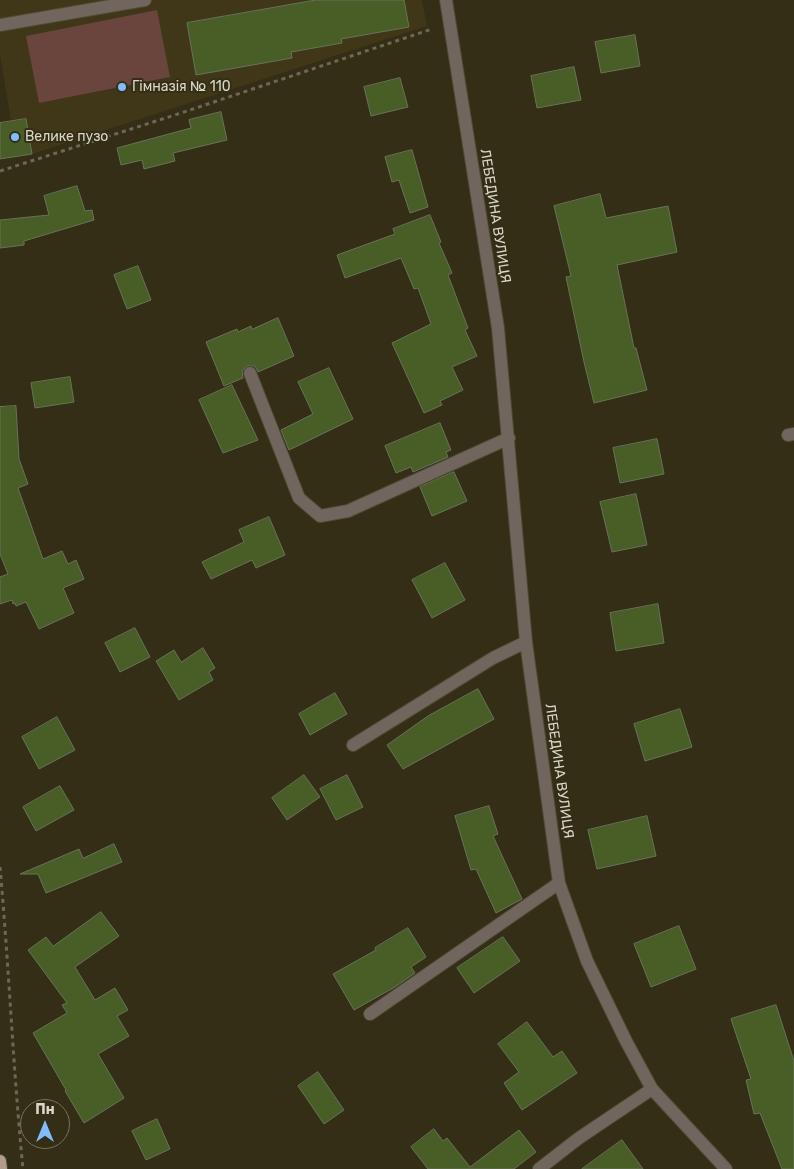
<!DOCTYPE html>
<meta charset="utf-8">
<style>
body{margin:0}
#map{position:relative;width:794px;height:1169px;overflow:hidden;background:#342e16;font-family:Rubik,sans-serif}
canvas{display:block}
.north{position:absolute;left:20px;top:1099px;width:50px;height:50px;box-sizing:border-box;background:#342e16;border:1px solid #76725e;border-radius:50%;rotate:0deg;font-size:14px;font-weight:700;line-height:20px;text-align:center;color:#dad7c9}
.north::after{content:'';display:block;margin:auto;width:18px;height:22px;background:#82bcfa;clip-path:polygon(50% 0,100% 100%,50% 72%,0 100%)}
</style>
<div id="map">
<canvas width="794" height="1169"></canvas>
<div class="north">Пн</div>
</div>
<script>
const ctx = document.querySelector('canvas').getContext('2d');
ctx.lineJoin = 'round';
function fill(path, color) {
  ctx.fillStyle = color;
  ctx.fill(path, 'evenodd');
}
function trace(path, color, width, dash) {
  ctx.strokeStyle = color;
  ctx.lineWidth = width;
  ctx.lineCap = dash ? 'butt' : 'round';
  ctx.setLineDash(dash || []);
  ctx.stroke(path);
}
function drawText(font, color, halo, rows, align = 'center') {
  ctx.font = font + ' Rubik,sans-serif';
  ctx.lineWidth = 4;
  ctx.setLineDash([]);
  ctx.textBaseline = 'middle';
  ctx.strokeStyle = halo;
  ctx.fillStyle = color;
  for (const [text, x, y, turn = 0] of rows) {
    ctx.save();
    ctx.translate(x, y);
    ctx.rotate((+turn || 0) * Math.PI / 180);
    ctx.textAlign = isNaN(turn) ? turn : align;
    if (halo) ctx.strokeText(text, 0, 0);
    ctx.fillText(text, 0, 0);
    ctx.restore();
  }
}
const built = new Path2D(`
 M0,0h422l5,26 -395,128 -6,-35 -15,2 -11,-66z`);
const green = new Path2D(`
 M157,10l13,67 -131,26 -13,-67z`);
const building = new Path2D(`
 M316,0h88l5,27 -68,12 1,4 -51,9 1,6 -96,17 -9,-52z
 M635,35l5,31 -39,7 -6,-31z
 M574,67l7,33 -44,8 -6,-32z
 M400,78l8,29 -37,9 -7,-29z
 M221,112l6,28 -54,13 2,8 -31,8 -2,-9 -21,5 -4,-17 74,-20 -2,-8z
 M26,119l6,35 -32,5v-36z
 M412,150l16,57 -18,6 -11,-33 -7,2 -7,-25z
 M77,186l8,25 7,-1 2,10 -70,21v4l-24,3v-28l49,-5 -5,-19z
 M600,194l6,24 62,-12 9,46 -60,13 17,83h2l11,42 -53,13 -10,-41 -18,-85 5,-1 -17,-70z
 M430,215l11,27 -2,1 13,30 -4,2 20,53 -3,2 12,26 -25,11 11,23 -23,11 2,4 -18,8 -32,-70 39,-19 -13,-36 -4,1 -13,-31 -56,20 -8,-23 58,-21 -2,-5z
 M138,266l13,34 -24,9 -13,-34z
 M278,318l16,38 -36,16 -3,-6h-8l-5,5 1,7 -19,8 -18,-44 31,-13 1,3 13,-6 1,3z
 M329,368l24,51 -64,31 -8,-20 32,-16 -15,-32z
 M70,377l4,25 -39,6 -4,-25z
 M232,385l26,55 -35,13 -24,-53z
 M16,406l3,53 9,25 -10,4 25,71 19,-8 6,13 8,-4 8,19 -21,9 11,25 -35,16 -13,-27 -10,4 -1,-3 -2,1 -1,-4 -12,4v-27l8,-3 -8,-20v-147z
 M440,423l11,27 -5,2 2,5 -35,15 -2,-5 -15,6 -11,-27z
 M657,439l7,35 -44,9 -7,-35z
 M454,472l13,29 -35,15 -12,-29z
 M636,494l11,51 -35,7 -12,-50z
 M269,517l16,38 -29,13 -4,-8 -41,19 -9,-17 42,-20 -5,-12z
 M445,563l20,37 -33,18 -20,-38z
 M658,604l6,39 -48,8 -6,-38z
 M135,628l15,29 -30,15 -15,-29z
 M203,648l12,20 -6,4 4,8 -34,20 -23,-39 18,-11 7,12z
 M478,689l16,30 -91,50 -16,-24 41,-29z
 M335,693l12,21 -37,21 -11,-21z
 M680,709l12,38 -47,14 -11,-37z
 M57,717l18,33 -36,19 -17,-32z
 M304,775l16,22 -33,23 -15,-22z
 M347,775l16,32 -27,13 -16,-31z
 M60,786l14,24 -38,21 -13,-24z
 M489,806l9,28 -5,2 29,63 -26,14 -20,-44 -5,1 -16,-54z
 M647,816l9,40 -59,13 -9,-39z
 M114,844l8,18 -76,31 -8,-19h-18l59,-25 4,9z
 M101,912l18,24 -44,31 20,33 20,-12 13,22 -11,6 12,20 -31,18 26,44 -40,25 -19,-32 1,-1 -33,-57 34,-20 -5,-8 5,-2 -39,-53 18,-13 7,9z
 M679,926l17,43 -45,18 -17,-43z
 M408,928l18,29 -15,10 4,6 -20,14 -41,23 -21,-36 43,-24 -1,-2z
 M503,937l17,24 -46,32 -17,-25z
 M776,1005l18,56v108h-12l-22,-56 -6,1 -8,-34 5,-1 -20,-60z
 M527,1022l26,35 9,-6 15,22 -55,37 -18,-27 15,-11 -21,-28z
 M318,1072l26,38 -20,14 -26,-38z
 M157,1119l13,30 -24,11 -14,-29z
 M434,1129l9,12 4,-3 23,29 49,-37 17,22 -22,17h-86l-17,-22z
 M622,1140l21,29h-61z`);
const path = new Path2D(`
 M0,171l175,-56 257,-86
 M0,867c9,100 13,201 23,302`);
const minor = new Path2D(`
 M446,0l52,328 28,314 33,241 28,78 39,80 26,48 74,80
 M0,25l145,-25
 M250,373l49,125 21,18 28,-5 161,-73
 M788,435l6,-1
 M353,745l140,-87 33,-16
 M370,1014l189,-131
 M539,1169l40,-31 73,-49`);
const major = new Path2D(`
 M0,1161l1,8`);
const markers = [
 [122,87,5,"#82bcfa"],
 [15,137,5,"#82bcfa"]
];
const poiNames = [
 ["Гімназія № 110",132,87],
 ["Велике пузо",25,137]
];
const streetNames = [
 ["ЛЕБЕДИНА ВУЛИЦЯ",495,216,81],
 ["ЛЕБЕДИНА ВУЛИЦЯ",559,771,82]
];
fill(built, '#3f3717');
fill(green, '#6a453d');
fill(building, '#495d27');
trace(building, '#68735a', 1);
trace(minor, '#4f4933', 14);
trace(major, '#4f4933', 14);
trace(path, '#6d6853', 3, [4, 4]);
trace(minor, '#70665e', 12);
trace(major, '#b09d8c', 12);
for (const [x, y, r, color] of markers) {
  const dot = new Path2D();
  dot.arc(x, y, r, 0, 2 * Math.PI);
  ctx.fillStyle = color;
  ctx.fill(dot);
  trace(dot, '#342e16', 2);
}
drawText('14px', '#dad7c9', '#342e16', poiNames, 'left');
drawText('14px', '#dad7c9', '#342e16', streetNames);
</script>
